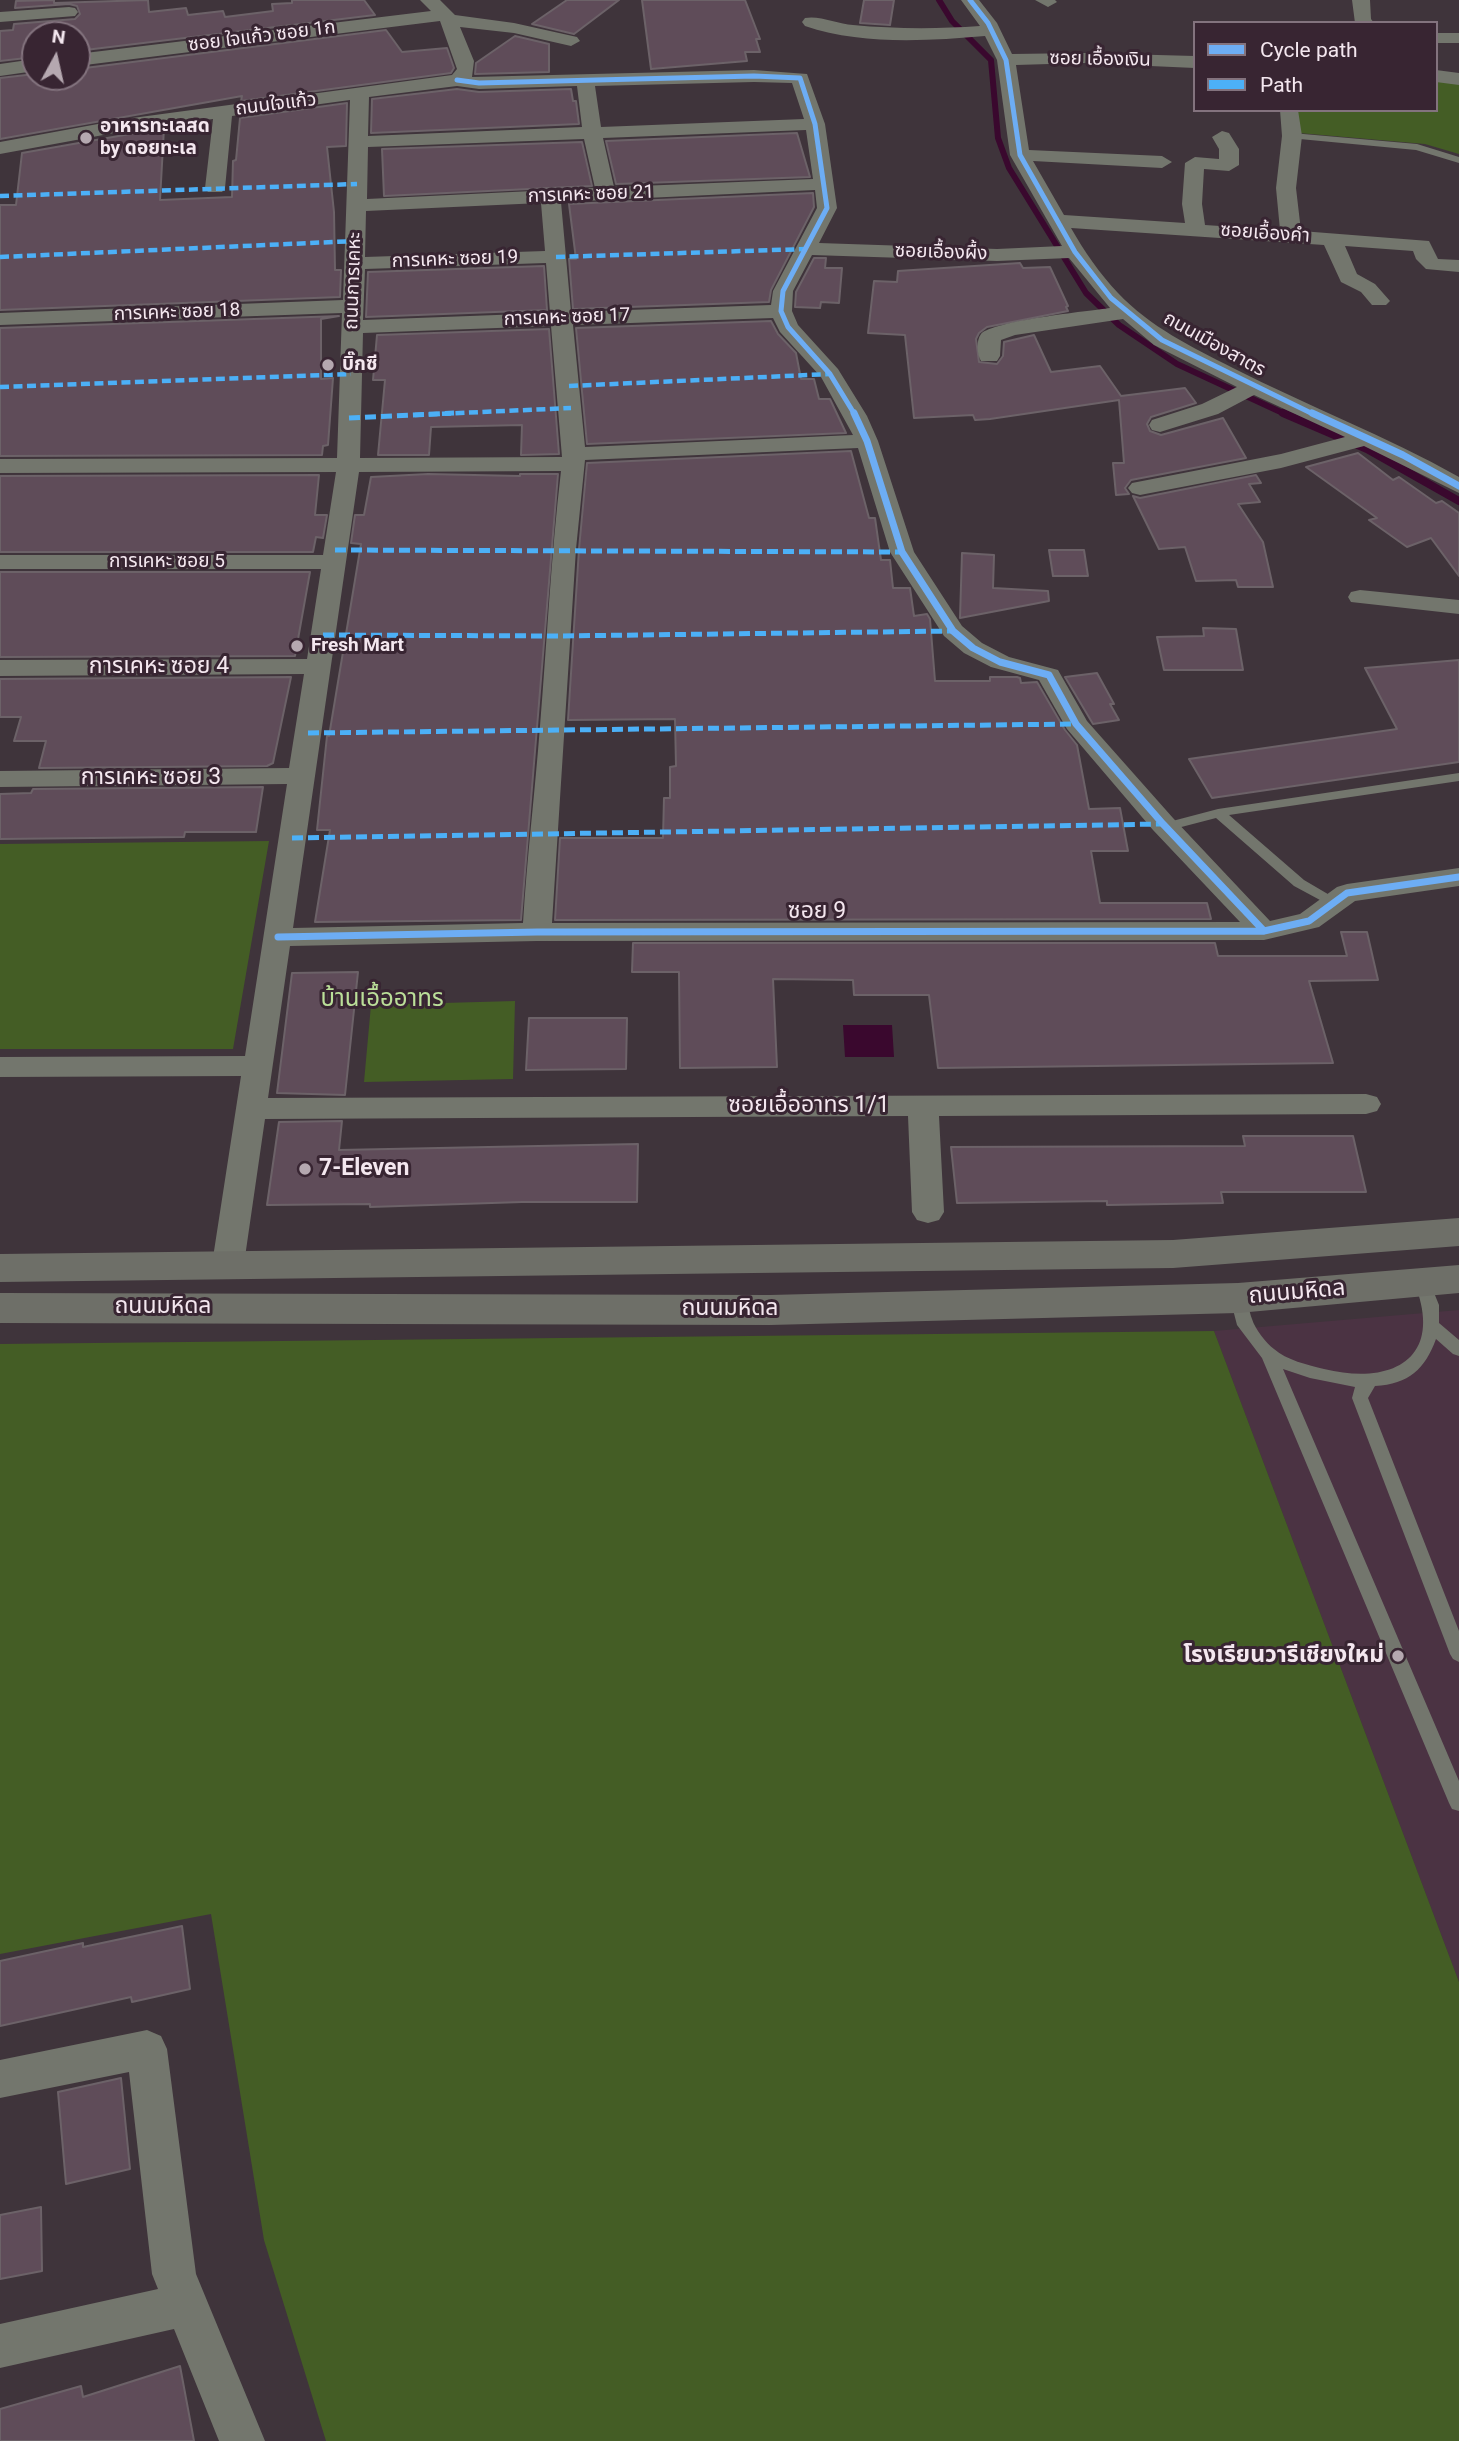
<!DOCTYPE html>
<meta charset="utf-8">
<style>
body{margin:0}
#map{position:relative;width:1459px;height:2441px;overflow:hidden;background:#3f343b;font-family:Roboto,sans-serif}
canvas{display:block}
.legend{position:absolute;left:1193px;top:21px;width:245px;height:91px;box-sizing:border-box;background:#382532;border:2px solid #83737e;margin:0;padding:9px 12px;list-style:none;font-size:21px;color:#f4e7ef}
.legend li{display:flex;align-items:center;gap:14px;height:35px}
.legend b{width:35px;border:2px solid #83737e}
.north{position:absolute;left:21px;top:21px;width:70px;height:70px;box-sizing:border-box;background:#382532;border:2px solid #83737e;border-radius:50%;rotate:8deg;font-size:19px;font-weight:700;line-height:28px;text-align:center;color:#f4e7ef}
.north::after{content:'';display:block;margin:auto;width:24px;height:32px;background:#b5a8b0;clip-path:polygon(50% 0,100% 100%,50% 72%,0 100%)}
</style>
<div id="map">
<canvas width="1459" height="2441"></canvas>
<ul class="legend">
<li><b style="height:9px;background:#6dadf4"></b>Cycle path</li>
<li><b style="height:9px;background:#4cb0f7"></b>Path</li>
</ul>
<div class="north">N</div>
</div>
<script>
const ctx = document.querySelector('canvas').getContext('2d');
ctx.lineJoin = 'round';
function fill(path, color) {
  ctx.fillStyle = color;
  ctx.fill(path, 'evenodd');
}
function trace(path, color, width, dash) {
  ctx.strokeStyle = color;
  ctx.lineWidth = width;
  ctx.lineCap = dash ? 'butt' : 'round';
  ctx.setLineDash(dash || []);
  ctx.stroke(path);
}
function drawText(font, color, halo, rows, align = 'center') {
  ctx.font = font + ' Roboto,"Noto Sans Thai",sans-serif';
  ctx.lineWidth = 6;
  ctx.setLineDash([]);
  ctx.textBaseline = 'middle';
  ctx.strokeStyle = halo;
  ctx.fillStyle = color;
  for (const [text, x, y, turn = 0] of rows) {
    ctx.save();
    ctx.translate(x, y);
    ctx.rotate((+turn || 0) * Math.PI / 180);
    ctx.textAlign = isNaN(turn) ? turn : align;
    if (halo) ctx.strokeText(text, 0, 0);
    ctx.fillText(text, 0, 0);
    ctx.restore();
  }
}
const built = new Path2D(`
 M1459,1310v672l-245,-651z`);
const green = new Path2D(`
 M1436,79l23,3v72l-34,-10 -126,-11 -3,-23h140z
 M269,841l-36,208h-233v-205z
 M515,1001l-2,78 -149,3 7,-77z
 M1214,1331l245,651v459h-1133l-62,-201 -53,-326 -211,40v-610z`);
const water = new Path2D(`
 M843,1025h49l2,32h-49z`);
const streamFar1 = new Path2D(`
 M939,0l13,21 39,39 7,78 11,30 77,125 33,32 58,39 110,51`);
const stream = new Path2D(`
 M1283,413l84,36 92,52`);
const building = new Path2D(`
 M54,0v3l94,-3 1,12 37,-4 2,7 35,-4 2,6 48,-6 -1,-7 20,-1v-3h72l11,15 -298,36v-16h-42v22l-35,4v-30l13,-1 1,-6 61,-5 5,-5 -3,-8 -8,-2 -54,4 1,-7z
 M567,0h52l-45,34 -42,-10z
 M642,0h103l15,39h-4l4,13h-15l2,9 -96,8z
 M864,0h30l-4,25 -30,-2z
 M386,30l16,22 45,-4 7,20 -3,5 -210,28 1,-5 -242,43v-61l35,-4v3h42v-8z
 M515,36l34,8v28l-74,2 1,-11z
 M457,89l22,3 92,-3 2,12h3l3,23 -208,9 1,-34z
 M347,103l-1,43 -19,1 7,65 1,58h6l-1,27 -340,13v-105h16l6,-52 142,-25 -4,72 72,-3 1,-36 3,-1 4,-42z
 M797,133l13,44 -194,7 -10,-43z
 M582,142l10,44 -208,10 -2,-47z
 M813,193l1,14 -43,83 -2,12 -196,7 -4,-50h7l-7,-55z
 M814,258h12l-1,10h17l-3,35 -18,-1 -1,6 -25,-1 1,-15z
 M1020,263l3,5 27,-1 18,39 -2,1 2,4 -81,16 -8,6 -3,6 3,23 18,2 6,-8 1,-14 30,-7 17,37 49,-6 21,30 64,-8 11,15 -45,14 -4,7 3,7 11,4 62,-17 23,40 -115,22 -6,8 4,6 -13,1 -3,-32h11l-5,-63 -129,19 -15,1 -2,-5 -59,3 -9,-83 -37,-2 6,-52 23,1 1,-11z
 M544,266l3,44 -181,7 2,-45z
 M339,316l-18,3v60l12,-1 -5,67 -5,1 -1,9 -322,1v-128z
 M771,321l7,13 18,19 5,26h13l5,20h11l16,34 -259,11 -11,-116z
 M549,329l10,125 -38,1 1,-30 -91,2 -2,28h-51l7,-75h-12l4,-45z
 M851,451l18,67h6l6,42h9l3,28h17l4,28 13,-2 3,5 5,62h55v-4h27l3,1 1,5 16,-1 28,48 12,15 12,64 31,-1 8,43h-37l9,52h107l4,16 -656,1 5,-82h103l1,-40h6v-31l6,-1 -1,-47 -107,1 11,-171 8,-86z
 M1358,453l35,27 6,-3 37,26 6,-2 17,12v63l-28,-38 -24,9 -38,-27 8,-2 -71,-51z
 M520,474h38l-37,446 -206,2 15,-92h-13l10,-94h2l32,-192 -10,-1 4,-28h9l7,-38 57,-3 92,2z
 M319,475l-4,40h12l-4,23 -7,-1 -3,15h-313v-76z
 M1256,475l5,8 -12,1 11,18 -22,2 25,38 10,45h-35l-2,-7 -40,1 -11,-34 -26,2 -26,-53 7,2z
 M1049,550h35l4,26h-35z
 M962,553l32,2 -1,33 55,3 1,10 -89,17z
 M0,572h310l-15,84 -295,1z
 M1203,628l33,1 7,41h-79l-7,-33 47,-1z
 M1459,660v102l-247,36 -23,-39 208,-30 -32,-61z
 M1097,673l17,31h-4l9,16 -26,4 -28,-47z
 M291,677l-18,86 -6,3 -228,2 7,-27h-32l7,-24h-21v-38z
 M263,787l-7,45h-71l-1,5 -184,2v-45l31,-1 2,-4z
 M1341,932h26l11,48 -69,1 24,82 -395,5 -9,-73h-75l-1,-15 -80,-1 4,88 -97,1 -1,-96h-47l1,-29h582l3,13h129z
 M358,972l-13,123 -68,-2 15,-120z
 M529,1018h98l-1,51 -100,1z
 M342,1121l-3,29 299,-6 -1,58h-115l-152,5v-3l-103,1 12,-83z
 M1243,1136h110l13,56h-145l2,11 -116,2v-4l-150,2 -6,-56 294,-1z
 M182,1926l8,63 -58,13 -1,-5 -131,29v-65l83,-18v4z
 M121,2078l9,91 -64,15 -8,-92z
 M41,2207l1,64 -42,8v-64z
 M180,2366l14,75h-194v-32l81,-23 2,11z`);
const service = new Path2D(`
 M1292,133l125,11 42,13v6l-43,-13 -127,-12v-4z
 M1459,773v8l-230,34 75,65 34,20 2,3 -2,3 -5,1 -39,-21 -78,-68 -50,13 -7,-4 2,-3 57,-15z
 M1422,1276l6,2 11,27v18l20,17v16l-6,-2 -17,-15c-11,30 -27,45 -61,47l-7,12 91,233v31l-6,-3 -3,-5 -98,-256 3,-11 -45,-9 -27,-9 176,412v30l-7,-2 -3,-6 -187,-445 -25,-33 -7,-27 2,-4h12c4,8 5,17 8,25 3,10 14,24 22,30 12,11 34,16 50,20 69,17 121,-11 90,-87l2,-4z`);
const minor = new Path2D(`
 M420,0h20l15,15 59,8 63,14 3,4 -9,5 -57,-13 -54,-6 14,34 -2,16 282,-7 53,4 18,50 12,84 -18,35 178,6 65,-3 -52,-91 -13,-95 -12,-24c-58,5 -125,9 -180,-10l-3,-4 3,-4c14,-3 33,6 48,7 42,4 85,4 127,1l-19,-26h18l18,23 15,31 71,-1 112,3v12l-112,-5 -67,2 13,85 133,6 10,6 -10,6 -129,-7 31,54 121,8 -3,-19 3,-41 10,-6 24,2v-10l-7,-12 10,-6 7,2 10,16v16l-10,6 -25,-2 -2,35 3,21 75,5 -4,-42 6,-52 -2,-26h18l4,26 -6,52 5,43 128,10 9,18 21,1v12l-33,-3 -10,-10 -3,-8 -68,-5 12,28 18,10 15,17 -4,4h-14l-11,-13 -20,-10 -17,-37 -253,-17c13,23 29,46 47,65 32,34 74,54 115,75 75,38 153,68 226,109v16l-95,-47 -83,22 -141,27 -8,-2 -4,-5 4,-5 149,-29 64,-17 -91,-42 -36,19 -58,18 -8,-2 -3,-5 3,-5 50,-16 35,-17 -83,-42 -31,-26 -108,16 -14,5 -1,16 -3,5h-16c-4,-6 -5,-21 0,-27 11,-13 108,-23 129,-26l-41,-50 -72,3 -185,-6 -19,36 -1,20 6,14 40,44 29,47 11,25 36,111 48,74 20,17 27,14 49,13 29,51 86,97 97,103 30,-7 37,-27 10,-3 112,-16v18l-104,15 -36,26 -55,13 -727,1 -247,5 -22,152 1098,-4 11,3 4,7 -4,7 -11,3 -427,2 5,96 -5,8 -11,3 -11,-3 -5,-8 -4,-96 -643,3 -21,145 -5,8 -11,4 -11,-4 -5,-8 29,-188 -241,1v-20l245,-1 42,-272 -287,3v-16l289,-3 15,-94 -304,2v-16l307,-1 14,-90h-321v-14h323l13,-83 -336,1v-14l337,-1 5,-145 -342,12v-12l343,-13 7,-200 -118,16 -7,72 -3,4h-14l-3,-4 8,-69 -88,12 -125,23v-12l125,-23 327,-44 5,-6 -17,-48 -363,45v-12l354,-43zM754,82l38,1 12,36 -203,8 -6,-41zM457,86l22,3 98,-3 5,41 -214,9 1,-39zM806,130l7,49 -199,8 -11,-49zM584,139l11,49 -228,11 1,-52zM815,190l2,18 -44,83 -2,14 -200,7 -10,-110zM541,203l4,48 -180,6 1,-46zM546,263l4,50 -187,7 2,-51zM773,318l7,14 41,45 32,58 -268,12 -12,-122zM551,326l11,131 -202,1 3,-125zM858,448l32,104 54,84 20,17 27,14 48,13 28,49 86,101 87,92 -688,1 24,-374 9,-89zM561,471c-10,85 -14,170 -21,255 -5,66 -13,131 -17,197l-230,5 66,-456z
 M1035,0h20l2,2 -9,5z
 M1352,0h18l1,19 3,4h-19z
 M69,7l6,1 3,4 -3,4 -75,6v-10z
 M1436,33h23v10h-23z
 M35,59v12l-35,5v-12z
 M1436,70l23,3v12l-23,-3z
 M1360,590l99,10v14l-108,-12 -3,-5 3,-5z
 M147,2030l14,6 6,13 29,225 69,167h-46l-45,-112 -174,39v-44l158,-35 -6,-15 -23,-202 -129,26v-38z`);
const secondary = new Path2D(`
 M1459,1218v28l-286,22 -1173,14v-28l1173,-14z
 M1459,1265v28l-221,20 -468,12 -770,-2v-30l770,2 468,-12z`);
const quietFar1 = new Path2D(`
 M0,196l357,-12
 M0,257l355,-16
 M556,257l251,-8
 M569,386l261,-12
 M0,387l351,-13
 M415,415l156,-7`);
const quiet = new Path2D(`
 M349,418l105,-5
 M335,550l567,2
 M323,635l237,1 393,-5
 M308,733l768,-9
 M292,838l871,-14`);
const cyclewayFar1 = new Path2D(`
 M970,0l18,23 18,37 14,95 55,97 36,46 51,42 153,75
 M457,80l22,3 275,-7 46,2 15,46 12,84 -44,83 -2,20 7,16 42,47 25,41`);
const cycleway = new Path2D(`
 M854,413l13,28 35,111 51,79 20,17 27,14 49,13 27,49 87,100 101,107
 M1312,413l91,42 56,31
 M278,937l259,-5 727,-1 45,-10 38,-28 112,-16`);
const markers = [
 [86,138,7,"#b5a8b0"],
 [328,365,7,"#b5a8b0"],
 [297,646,7,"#b5a8b0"],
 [305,1169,7,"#b5a8b0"],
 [1398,1656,7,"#b5a8b0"]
];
const farStreetnames = [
 ["ซอย ใจแก้ว ซอย 1ก",262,37,-7],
 ["ซอย เอื้องเงิน",1100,60,1],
 ["ถนนใจแก้ว",276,105,-7],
 ["การเคหะ ซอย 21",591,195,-2],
 ["ซอยเอื้องคำ",1265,234,4],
 ["ซอยเอื้องผื้ง",941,253,2],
 ["การเคหะ ซอย 19",455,260,-2],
 ["ถนนการเคหะ",354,281,-88],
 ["การเคหะ ซอย 18",177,313,-2],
 ["การเคหะ ซอย 17",567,318,-2],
 ["ถนนเมืองสาตร",1214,345,29],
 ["การเคหะ ซอย 5",167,562]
];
const farPoinames = [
 ["อาหารทะเลสด",100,127],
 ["by ดอยทะเล",100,149],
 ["บิ๊กซี",342,365],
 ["Fresh Mart",311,646]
];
const streetNames = [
 ["การเคหะ ซอย 4",159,667],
 ["การเคหะ ซอย 3",151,778],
 ["ซอย 9",817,912],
 ["ซอยเอื้ออาทร 1/1",809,1106],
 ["ถนนมหิดล",1297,1293,-5],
 ["ถนนมหิดล",163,1307],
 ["ถนนมหิดล",730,1309]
];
const poiNames = [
 ["7-Eleven",319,1169],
 ["โรงเรียนวารีเชียงใหม่",1384,1656,"right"]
];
const neighbourhoodNames = [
 ["บ้านเอื้ออาทร",382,1000]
];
fill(built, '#4b3343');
fill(green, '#445d25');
fill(water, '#3a082e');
trace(streamFar1, '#3a082e', 6);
trace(stream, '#3a082e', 8);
fill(building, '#5f4c59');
trace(building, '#6c6268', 2);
fill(service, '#73766d');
fill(minor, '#73766d');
fill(secondary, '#6e6f68');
trace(quietFar1, '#4cb0f7', 4.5, [9, 4.5]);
trace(quiet, '#4cb0f7', 5, [11, 5]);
trace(cyclewayFar1, '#6dadf4', 5);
trace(cycleway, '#6dadf4', 7);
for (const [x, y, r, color] of markers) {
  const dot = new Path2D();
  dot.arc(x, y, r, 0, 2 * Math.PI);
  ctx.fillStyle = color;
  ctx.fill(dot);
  trace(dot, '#382532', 2.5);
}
drawText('19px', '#f4e7ef', '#382532', farStreetnames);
drawText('bold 19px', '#f4e7ef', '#382532', farPoinames, 'left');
drawText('23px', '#f4e7ef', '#382532', streetNames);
drawText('bold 23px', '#f4e7ef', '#382532', poiNames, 'left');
drawText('24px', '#bbdf99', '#382532', neighbourhoodNames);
</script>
